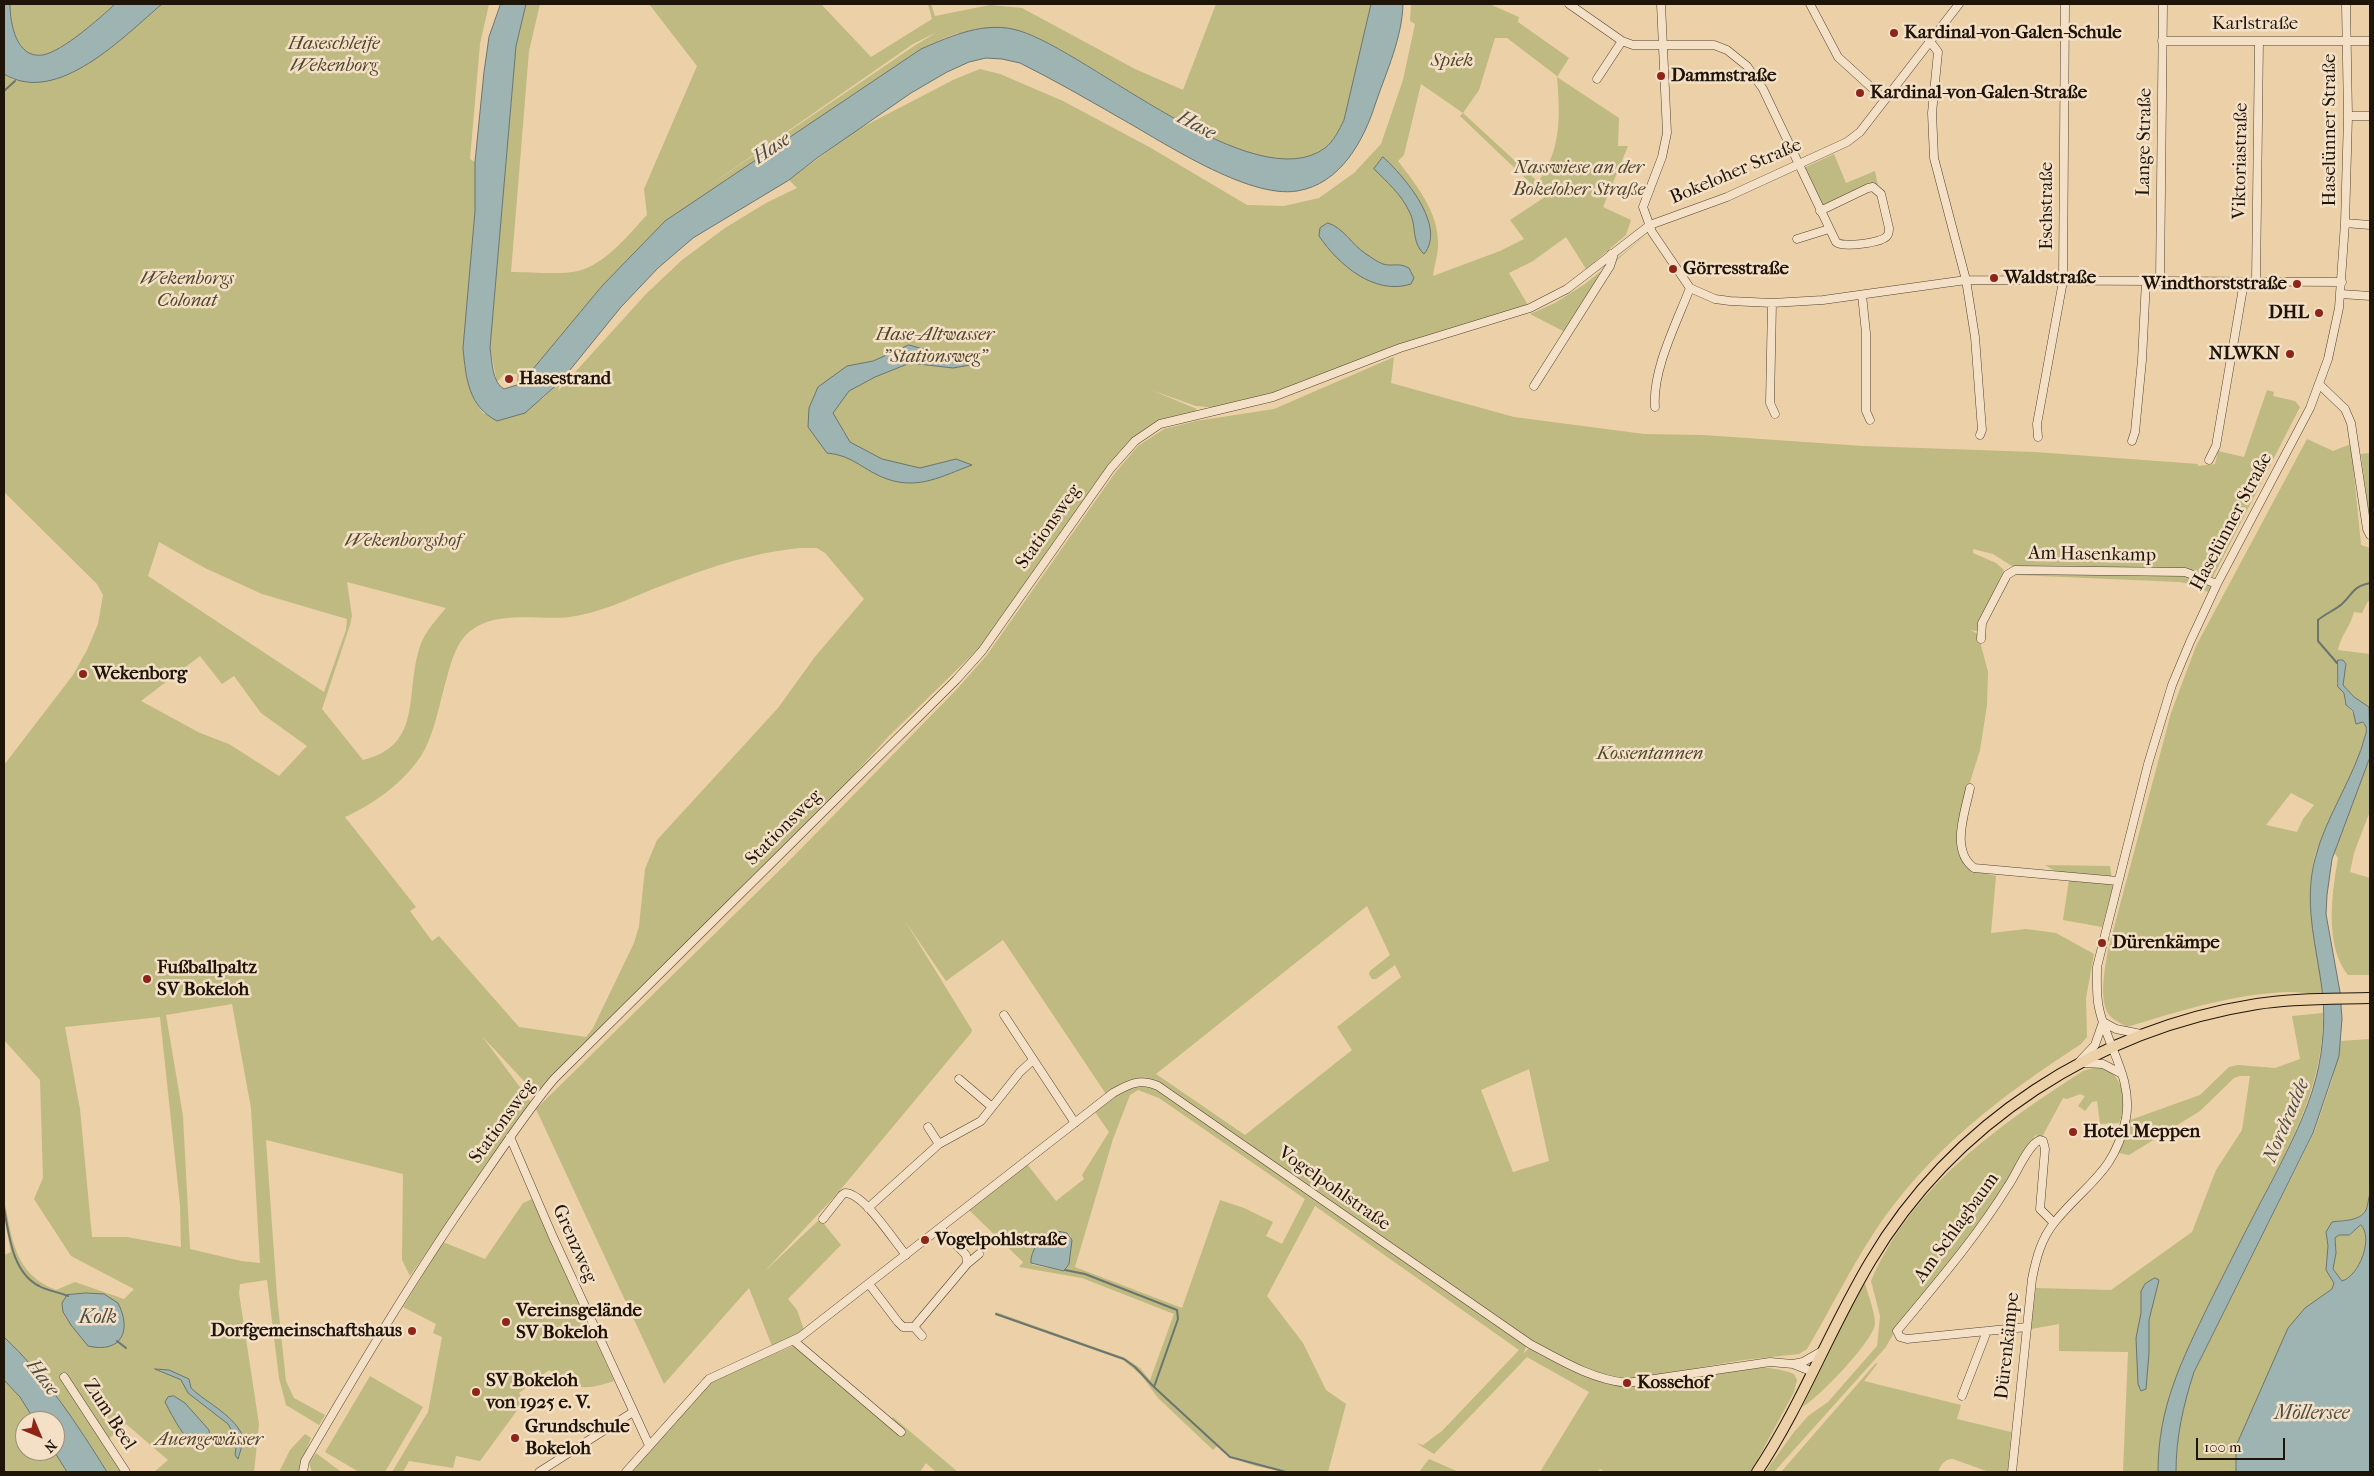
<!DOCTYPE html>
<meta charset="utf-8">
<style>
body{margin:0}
#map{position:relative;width:2374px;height:1476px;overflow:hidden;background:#ecd0a7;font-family:"IM FELL French Canon",serif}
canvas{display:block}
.frame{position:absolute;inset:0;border:5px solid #1f1408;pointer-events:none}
.north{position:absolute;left:15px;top:1411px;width:50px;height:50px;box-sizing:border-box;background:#f3e0c6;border:1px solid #9e8e7a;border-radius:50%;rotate:135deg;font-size:14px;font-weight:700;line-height:20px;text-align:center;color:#1f1408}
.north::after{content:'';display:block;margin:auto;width:18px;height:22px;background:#8f2418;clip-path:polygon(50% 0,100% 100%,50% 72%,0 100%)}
.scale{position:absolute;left:2196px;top:1438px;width:89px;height:22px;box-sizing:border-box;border:2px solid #1f1408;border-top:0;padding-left:6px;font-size:15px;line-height:18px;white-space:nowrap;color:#1f1408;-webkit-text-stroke:4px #f3e0c6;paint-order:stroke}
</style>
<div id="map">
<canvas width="2374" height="1476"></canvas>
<div class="frame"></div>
<div class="north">N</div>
<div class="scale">100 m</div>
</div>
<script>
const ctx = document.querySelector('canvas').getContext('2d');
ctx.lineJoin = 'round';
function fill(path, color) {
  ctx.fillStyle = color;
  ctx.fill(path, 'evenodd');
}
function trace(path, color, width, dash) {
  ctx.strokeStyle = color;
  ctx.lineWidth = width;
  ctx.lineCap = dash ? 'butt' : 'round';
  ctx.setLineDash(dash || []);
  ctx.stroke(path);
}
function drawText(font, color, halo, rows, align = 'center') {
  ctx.font = font + ' "IM FELL French Canon",serif';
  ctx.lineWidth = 5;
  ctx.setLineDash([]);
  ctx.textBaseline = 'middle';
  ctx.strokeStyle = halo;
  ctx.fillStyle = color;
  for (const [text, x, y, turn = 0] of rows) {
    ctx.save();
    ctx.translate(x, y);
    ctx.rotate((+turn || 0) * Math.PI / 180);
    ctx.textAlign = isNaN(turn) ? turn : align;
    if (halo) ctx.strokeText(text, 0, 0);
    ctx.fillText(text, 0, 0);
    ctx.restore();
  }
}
const green = new Path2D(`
 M10,4h105c-15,14 -52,47 -72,51 -27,4 -33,-32 -33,-51z
 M162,4h327l-9,40 -10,115 5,3v49l-12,137c2,25 5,47 21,66l58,-15 19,-18 -3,10 88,-97 36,-34 43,-32 41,-25 31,-15 -8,-8 66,-49 98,-51 27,-11 20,5 63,27 88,47 96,57 37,1 35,-8 35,-25 27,-29 22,-64 12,-56 -5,-3 1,-17h78l30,13 -1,5 51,36 -12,19 62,41 -1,28h10l-25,61 28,13 -5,15 -40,34 -20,-32 -33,24 -24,12 19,32 -254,89 -55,14 -23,-2 -45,-16 46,19 -3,3c-43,7 -58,21 -86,53l-129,183 -90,88 -60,66 -293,292 -54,-58 49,66 -121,174 -8,-16 1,-86 -137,-34 11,156 9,85 8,17 31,17 -6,10 -33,-20 -7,-27 -12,-98 -27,4 -1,9 20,131 -5,48h-100l14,-12 -42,-36 -19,16 16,32h-16c-29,-47 -62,-97 -103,-135v-82l7,-3 -7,-35v-18c8,39 10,75 52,91l19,-8 49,17 10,-10 -63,-33 -37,-57 9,-21 -3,-98 -36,-40v-275l69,-90 14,-25 11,-26 5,-29 -6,-11 -93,-92v-418l11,7 95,-34zM1495,38h12l50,38c3,39 5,73 -19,106l-75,-69 16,-23zM1421,84l42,29 -3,3 85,81 -35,23 14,19 -24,12 -67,25c1,-10 5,-21 5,-31 1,-33 -22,-60 -40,-84l6,-6zM159,542l46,26 57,26 85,25 -1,11 -22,62 -176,-116zM801,548h16l8,5 39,46 -50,59 -36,50 -121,132 -12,29 -6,57 -5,17 -41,85 -7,9 -67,-10 -80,-91 -7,5 -22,-30 6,-4 -71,-90c29,-13 58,-34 76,-61 12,-19 17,-46 23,-68 5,-17 9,-39 21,-52 26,-28 73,-15 105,-19 29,-4 56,-17 83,-28 50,-19 94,-36 148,-41zM347,582l99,26c-12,14 -24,27 -28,45 -12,45 3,93 -55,107l-41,-51 28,-84 2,-9zM200,656l22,28 12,-8 27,37 46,33 -28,30 -50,-32 -29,-11 -59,-32zM232,1004l19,104 9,155 -19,-2 -51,-12 -7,-133 -17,-101zM160,1017l20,188 1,42 -54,-10h-35l-12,-128 -15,-82z
 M526,4h14l-11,47 -18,221c19,0 50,3 67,-1 28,-7 50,-36 69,-56l-3,-26 53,-123 -48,-62h172l50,53 61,-38 -4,-15h3l4,12 55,-11 32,3 113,61 48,21 33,-86h155l-27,116c-5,10 -10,21 -19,28 -71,53 -235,-97 -305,-117 -7,-2 -56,1 -64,3 -12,3 -24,11 -35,15l-256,172 -63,65 -69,83 -16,16v-11l-12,-1 -8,9 -7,-34 26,-302zM937,32l-23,14 -214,146 213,-148z
 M1834,154l12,29 29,-12 3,15 -5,-1 -51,22 -18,-39z
 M1645,236l-35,30 -45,66 -35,-18 25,-11 30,-19z
 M1394,357l-3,26 123,34 130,17 59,1 160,11 172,6 163,12v2l17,-2 3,-13 26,6 23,-67 7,2 -1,4 22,5 5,6 -87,170 -28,-7 -170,-2 -22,-14 -20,-5v4l23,10 8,7 -27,61 -7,-1 8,4 10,38 -1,33 -7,45 -11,35 -11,67 12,18 26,6 -5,57 35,-4 30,4 38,21 -8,44 1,39 -6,7c-79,51 -154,108 -206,187 -25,38 -45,79 -68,118l-8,5 -56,6 -113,20 -22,-2 -74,-34 -386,-264 -42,14 -103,-154 -57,41 -41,-60 67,109 -1,3 -135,162 -72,77 56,-53 21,26 -53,54 9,11 7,20 -32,16 -23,-58 -85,96 -128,-275 252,-247 170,-174 29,-33 128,-182 23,-27 26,-17 32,-8 78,-12zM1367,906l23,49 -20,16 -1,3 3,5h4l19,-14 6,12 -64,50 15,23 -107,85 -89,-61zM1529,1069l20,92 -36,11 -32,-82z
 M2307,439l26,12 18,-7 10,101 9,3v54l-2,-1 -6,12 -8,-1c-4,15 -13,23 -16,38l32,4v61c-7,-13 -18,-18 -27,-30l3,-21 -3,-4 -6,3v21l7,9 1,10 15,19 6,3c3,25 -44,103 -52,135 -10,45 4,89 9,133 -12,1 -23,-1 -35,-1 -55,2 -109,19 -161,35 -5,-3 -13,-7 -17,-11 -12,-14 -5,-49 -2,-66l63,-237 25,-67zM2291,793l23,12 -11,14 -6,13 -31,-7z
 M2370,453v72l-9,-71z
 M2017,573l167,1 28,13 -4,5 -14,-7 -15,-3 -162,-7 -6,1 -24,46h-4l27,-47z
 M2370,757v54l-16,42 -4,19 20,6v97h-22c-24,-30 -16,-82 -10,-117l-4,-6z
 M2045,865l65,1 3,21 -11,40 -39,-7 6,-41z
 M2323,1013c1,61 -23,112 -50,165 -21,41 -42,81 -62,122 -28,58 -53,106 -53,172h-35l5,-120 -69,-1v-27l-28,5 5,-41 75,2 81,-58 24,-62 26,-40 8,-54h-10l-6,2 -34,33 -71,44 -10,-2 11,-33 70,-25 29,-28 9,-2 37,3 25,-9 -8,-43z
 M2370,1039v155l-4,16 -5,5 -8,5h-12l-15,12 2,14 -2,23 8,14 -2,6 -10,7 -86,150v26h-60c0,-35 7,-66 18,-100l120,-239 18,-53 9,-39z
 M2099,1066c24,7 30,35 20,57l-19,1 -3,-23 -5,1 -7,9 -7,-5 7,-10 -5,-2 -13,5 -4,-1 -21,39 -5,1 -1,-4 -5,8 -39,68 -95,117 -11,20 -112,125h-9l29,-40 14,-16 20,-14 49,-56 3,-30 -9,-35c41,-95 128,-156 212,-210z
 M1147,1083l380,262 -4,9 7,-7c31,16 62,38 98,39 10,0 21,-3 30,-5 42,-6 94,-23 136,-7l3,6 -3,12 -40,74 -4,6h-145l-5,-3 -2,3h-58l49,-80 -62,-35 -93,97 -18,-11 7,2 19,-14 77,-81 -204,-144 -48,90 36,47 23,47 20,14 -18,68c-38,0 -82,0 -111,-26l-4,4 -55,-52 -17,-23 -18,-15 -128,-45 1,-3 129,46 15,10 10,12 24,-66 -92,-36 -63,-11 4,-5 -54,-52 58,-46 29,37 28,-22 -2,-4 27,-43 -14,-20 33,-25zM1138,1090l21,8 146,101 -23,45 -16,-8 7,-14 -29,-14 -24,-8 -38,108 -107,-41 38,-128 17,-44zM1059,1230l12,6 -4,32 -3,3 -31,-6 -2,-1z
 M532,1199l82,182c-31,10 -38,9 -65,-11l-30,23 5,8 -44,60 -24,-5 -3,12 -44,-7 -6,11h-11l36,-60 14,-75 -9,-4 3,-9 -33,-17 40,-65 42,17 38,-56z
 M2361,1225c13,13 -2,50 -19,56l-9,-12 3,-16 -1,-15 4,-4 10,1z
 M1865,1283c3,12 10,29 10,41 -1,16 -58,76 -73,83l54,-111z
 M793,1346l8,1 88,74 4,-4 65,55h-22l-10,-9 -6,9h-290l73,-84 13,-9z
 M1878,1363l-14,18 97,24 -4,14 54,13 -3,37 4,3h-23l-36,-13c-9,0 -12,6 -15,13h-157l94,-108z
 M370,1376l53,31 -38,65h-26l-34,-20z
 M4,1380l16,17 15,24h-10v30h29l13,21h-63z
 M305,1434l6,4 -13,34h-19l11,-22z
 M316,1453l24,18 3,1h-31l-3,-9z
 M1429,1459l30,13h-40z`);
const water = new Path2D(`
 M4,4h6c0,19 6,55 33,51 20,-4 57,-37 72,-51h47c-38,32 -105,103 -158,70z
 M501,4h25l-10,42 -26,302c2,12 2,35 14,41l13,-4 16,-16 69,-83 63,-65 256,-172c30,-13 65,-29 99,-18 69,21 234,169 305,117 9,-7 14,-18 19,-28l27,-116h32c-1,34 -16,66 -27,98 -12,38 -35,82 -79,89 -49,8 -134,-49 -177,-73 -33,-19 -66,-38 -100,-55l-18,-4 -16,-1 -17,4 -22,10 -36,21 -94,65 -28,22 -96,58 -35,30 -37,39 -60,74 -36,32 -28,8c-29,-15 -31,-43 -34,-73l12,-137v-49l9,-90 5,-35z
 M1383,157c21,19 64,69 41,97 -13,-12 -7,-29 -15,-43 -8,-17 -22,-29 -35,-42z
 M1328,223c16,5 23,21 38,31 5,3 11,8 17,10 10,3 15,-2 26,4l5,10 -3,6c-37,12 -73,-20 -92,-48l1,-8z
 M909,345l67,19 -23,4 -43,-5 -35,14 -26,14 -16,22 17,29 32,17 38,9 36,-9 16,6c-30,11 -53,25 -85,14 -23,-8 -34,-24 -60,-26l-19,-26 1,-19 9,-21 29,-21 26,-5z
 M2338,660h5l3,4 -3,21 11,12 15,10 1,50 -38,102 -5,36 -1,19 14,78 2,27 -3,37 -26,77 -119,239c-11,34 -18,65 -18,100h-18c0,-66 24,-112 52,-170 21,-42 42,-84 64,-125 16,-32 33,-64 42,-99 8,-31 10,-65 5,-96 -6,-41 -17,-81 -6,-123 11,-44 40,-82 51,-126 1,-5 0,-7 -3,-11l-7,2 -3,-13 -7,-6 -2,-12 -6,-6z
 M2370,1194v278h-134v-26l52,-118 17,-20 27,-19 2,-6 -8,-13 2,-24 -2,-14 6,-10c11,-2 27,0 34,-12 2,-4 2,-11 4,-16zM2361,1225c13,13 -2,51 -19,56l-9,-12 3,-16 -1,-15 4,-3h10z
 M1053,1230l14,3 5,7 -3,24 -5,7 -33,-8c-1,-12 11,-28 22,-33z
 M2155,1278l4,2 -10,40v33l-3,36 -5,2 -3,-7 -2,-46 5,-25v-22l4,-7z
 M86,1293l18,1 14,9c14,27 4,51 -30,43l-17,-21 -8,-13 -1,-9 5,-8z
 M4,1337c41,38 74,88 103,135h-40l-13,-21 1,-30h-20l-15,-24 -16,-17z
 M155,1369l14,1 20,9 2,9c18,17 44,27 53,51l-6,20 -3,-4 2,-15 -9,-16 -40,-31 -7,-13z
 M174,1396l11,7 24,27 2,13 -5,5 -8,2c-14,-12 -25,-32 -33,-48l3,-5z`);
const stream = new Path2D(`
 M4,91l11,-10
 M2337,663l-19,-22v-21c7,-6 17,-10 24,-16 12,-11 10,-17 28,-21
 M4,1208c5,27 8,64 35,78 9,5 20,6 29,10
 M1065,1270l20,4 92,36 1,9 -24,68 76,70 56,15
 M996,1314l128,45 11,8 19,20
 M117,1341l9,7`);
const minor = new Path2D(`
 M1569,4l53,37 11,4h81l13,5 20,16 16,23 73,153c6,6 46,1 51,-6 2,-2 2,-5 2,-8l-8,-34 -8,-7 -5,1 -48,23
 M1661,4l6,129 -5,24 -19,50 9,25 38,56 25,11 15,2 42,2 51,-3 143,-20 376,2
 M1810,4l28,53 46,42
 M1929,40l9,12 -6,61 2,45 32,122 9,57 7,93 -2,5
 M2162,41h208
 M1597,79l25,-38
 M2348,116h22
 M2345,223l25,2
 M1797,239l32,-10
 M2160,281l3,-277
 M2256,282l3,-241
 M2341,294l29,2
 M1862,295l4,38v78l4,9
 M1772,303l-2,100 5,11
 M2320,385l25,24 6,14 16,106 3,6
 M1534,386l76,-120 3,-9 -2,-3
 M1655,407c-3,-37 22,-85 35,-119
 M2038,437l-1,-13 26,-143 2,-277
 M2132,441l3,-9 7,-72 4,-79
 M2209,460l7,-14 28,-164
 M1981,639l1,-16 25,-48 8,-5 170,2 32,12
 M1970,788c-5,25 -20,62 4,80l144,13
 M1004,1015l71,108
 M2103,1022l13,7 25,5
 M2079,1062l16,-17 8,-23
 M2083,1063l20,1 19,10
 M959,1079l33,28
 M928,1127l11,17
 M510,1137l43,100 96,208
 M868,1208l71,-64 42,-23 39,-49 13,-12
 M823,1219l19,-24 3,-2c19,0 48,47 61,62
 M967,1264l12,-10
 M869,1284l29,38 5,5h11l53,-63 -1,-9 -26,-27
 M914,1327l8,9
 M2027,1327l-120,12 -7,-2 -3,-6c39,-47 79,-93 111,-145 8,-11 20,-42 32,-46l3,1 2,8 -5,60 14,14
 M794,1341l107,91
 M1793,1364l10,-2 21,-12
 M64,1377l62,95
 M1962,1396l25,-65
 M303,1472l2,-11c56,-96 112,-190 175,-280 24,-35 47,-70 74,-102l402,-399 26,-29 129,-183 24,-27 25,-17 113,-27 127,-49 130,-40 37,-19 83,-64 77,-28 120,-55 13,-10 99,-128
 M539,1472l94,-60
 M626,1472l83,-93 91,-42 313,-244c16,-9 26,-15 45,-7l372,258c32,17 61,35 97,39l143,-21 23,2 20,8
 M2012,1472l20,-193c4,-20 9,-40 22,-56 31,-39 61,-50 72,-105 7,-40 -19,-72 -27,-110 -3,-13 -2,-27 -2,-41l51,-203 24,-79 18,-43 27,-58 93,-176 18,-49 11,-51 6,-85 3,-107 -2,-112`);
const major = new Path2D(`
 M1757,1472c44,-66 72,-141 113,-210 83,-140 228,-233 387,-258 37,-6 76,-5 113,-6`);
const markers = [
 [1894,33,5,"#8f2418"],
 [1661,76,5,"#8f2418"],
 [1860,93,5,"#8f2418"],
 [1673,269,5,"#8f2418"],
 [1994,278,5,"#8f2418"],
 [2297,284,5,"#8f2418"],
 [2319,313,5,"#8f2418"],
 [2290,354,5,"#8f2418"],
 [509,379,5,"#8f2418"],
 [83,674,5,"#8f2418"],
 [2102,943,5,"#8f2418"],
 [147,979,5,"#8f2418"],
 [2073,1132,5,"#8f2418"],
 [925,1240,5,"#8f2418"],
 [506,1322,5,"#8f2418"],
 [412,1331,5,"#8f2418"],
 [1627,1383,5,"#8f2418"],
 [476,1392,5,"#8f2418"],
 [515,1438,5,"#8f2418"]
];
const streetNames = [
 ["Karlstraße",2255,24],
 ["Haselünner Straße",2330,130,-90],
 ["Lange Straße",2145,142,-89],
 ["Viktoriastraße",2241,161,-89],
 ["Bokeloher Straße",1736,172,-23],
 ["Eschstraße",2047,206,-90],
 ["Haselünner Straße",2232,522,-62],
 ["Stationsweg",1049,527,-55],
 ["Am Hasenkamp",2092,555,1],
 ["Stationsweg",784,828,-45],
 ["Stationsweg",503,1122,-54],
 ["Vogelpohlstraße",1334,1189,35],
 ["Am Schlagbaum",1957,1228,-54],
 ["Grenzweg",574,1244,66],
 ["Dürenkämpe",2008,1346,-84],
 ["Zum Beel",109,1415,57]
];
const poiNames = [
 ["Kardinal-von-Galen-Schule",1904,33],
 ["Dammstraße",1671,76],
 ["Kardinal-von-Galen-Straße",1870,93],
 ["Görresstraße",1683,269],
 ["Waldstraße",2004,278],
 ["Windthorststraße",2287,284,"right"],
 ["DHL",2309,313,"right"],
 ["NLWKN",2280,354,"right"],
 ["Hasestrand",519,379],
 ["Wekenborg",93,674],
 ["Dürenkämpe",2112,943],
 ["Fußballpaltz",157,968],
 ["SV Bokeloh",157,990],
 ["Hotel Meppen",2083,1132],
 ["Vogelpohlstraße",935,1240],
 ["Vereinsgelände",516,1311],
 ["SV Bokeloh",516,1333],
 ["Dorfgemeinschaftshaus",402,1331,"right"],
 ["SV Bokeloh",486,1381],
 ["von 1925 e. V.",486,1403],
 ["Kossehof",1637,1383],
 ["Grundschule",525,1427],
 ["Bokeloh",525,1449]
];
const parkNames = [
 ["Haseschleife",334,44],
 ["Wekenborg",334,66],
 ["Spiek",1452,61],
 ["Nasswiese an der",1579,168],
 ["Bokeloher Straße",1579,190],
 ["Wekenborgs",187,279],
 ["Colonat",187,301],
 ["Hase-Altwasser",935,335],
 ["\"Stationsweg\"",935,357],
 ["Wekenborgshof",403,541],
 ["Kossentannen",1650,754],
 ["Auengewässer",209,1440]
];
const waterNames = [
 ["Hase",1196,126,28],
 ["Hase",772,149,-34],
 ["Nordradde",2287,1121,-67],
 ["Kolk",98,1318],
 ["Hase",42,1378,53],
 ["Möllersee",2312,1414]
];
fill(green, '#bfb982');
fill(water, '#9eb4b3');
trace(water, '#6b746f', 1);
trace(stream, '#6b746f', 2);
trace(minor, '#524330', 9);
trace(major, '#1f1408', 12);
trace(minor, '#f3e0c6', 8);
trace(major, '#ecd0a7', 10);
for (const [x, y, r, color] of markers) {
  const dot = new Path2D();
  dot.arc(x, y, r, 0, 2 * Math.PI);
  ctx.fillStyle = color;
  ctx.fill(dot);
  trace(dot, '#f3e0c6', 2);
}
drawText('19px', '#1f1408', '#f3e0c6', streetNames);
drawText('bold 19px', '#1f1408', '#f3e0c6', poiNames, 'left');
drawText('italic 19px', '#4f462d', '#f3e0c6', parkNames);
drawText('italic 20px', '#4b4c44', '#f3e0c6', waterNames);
</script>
